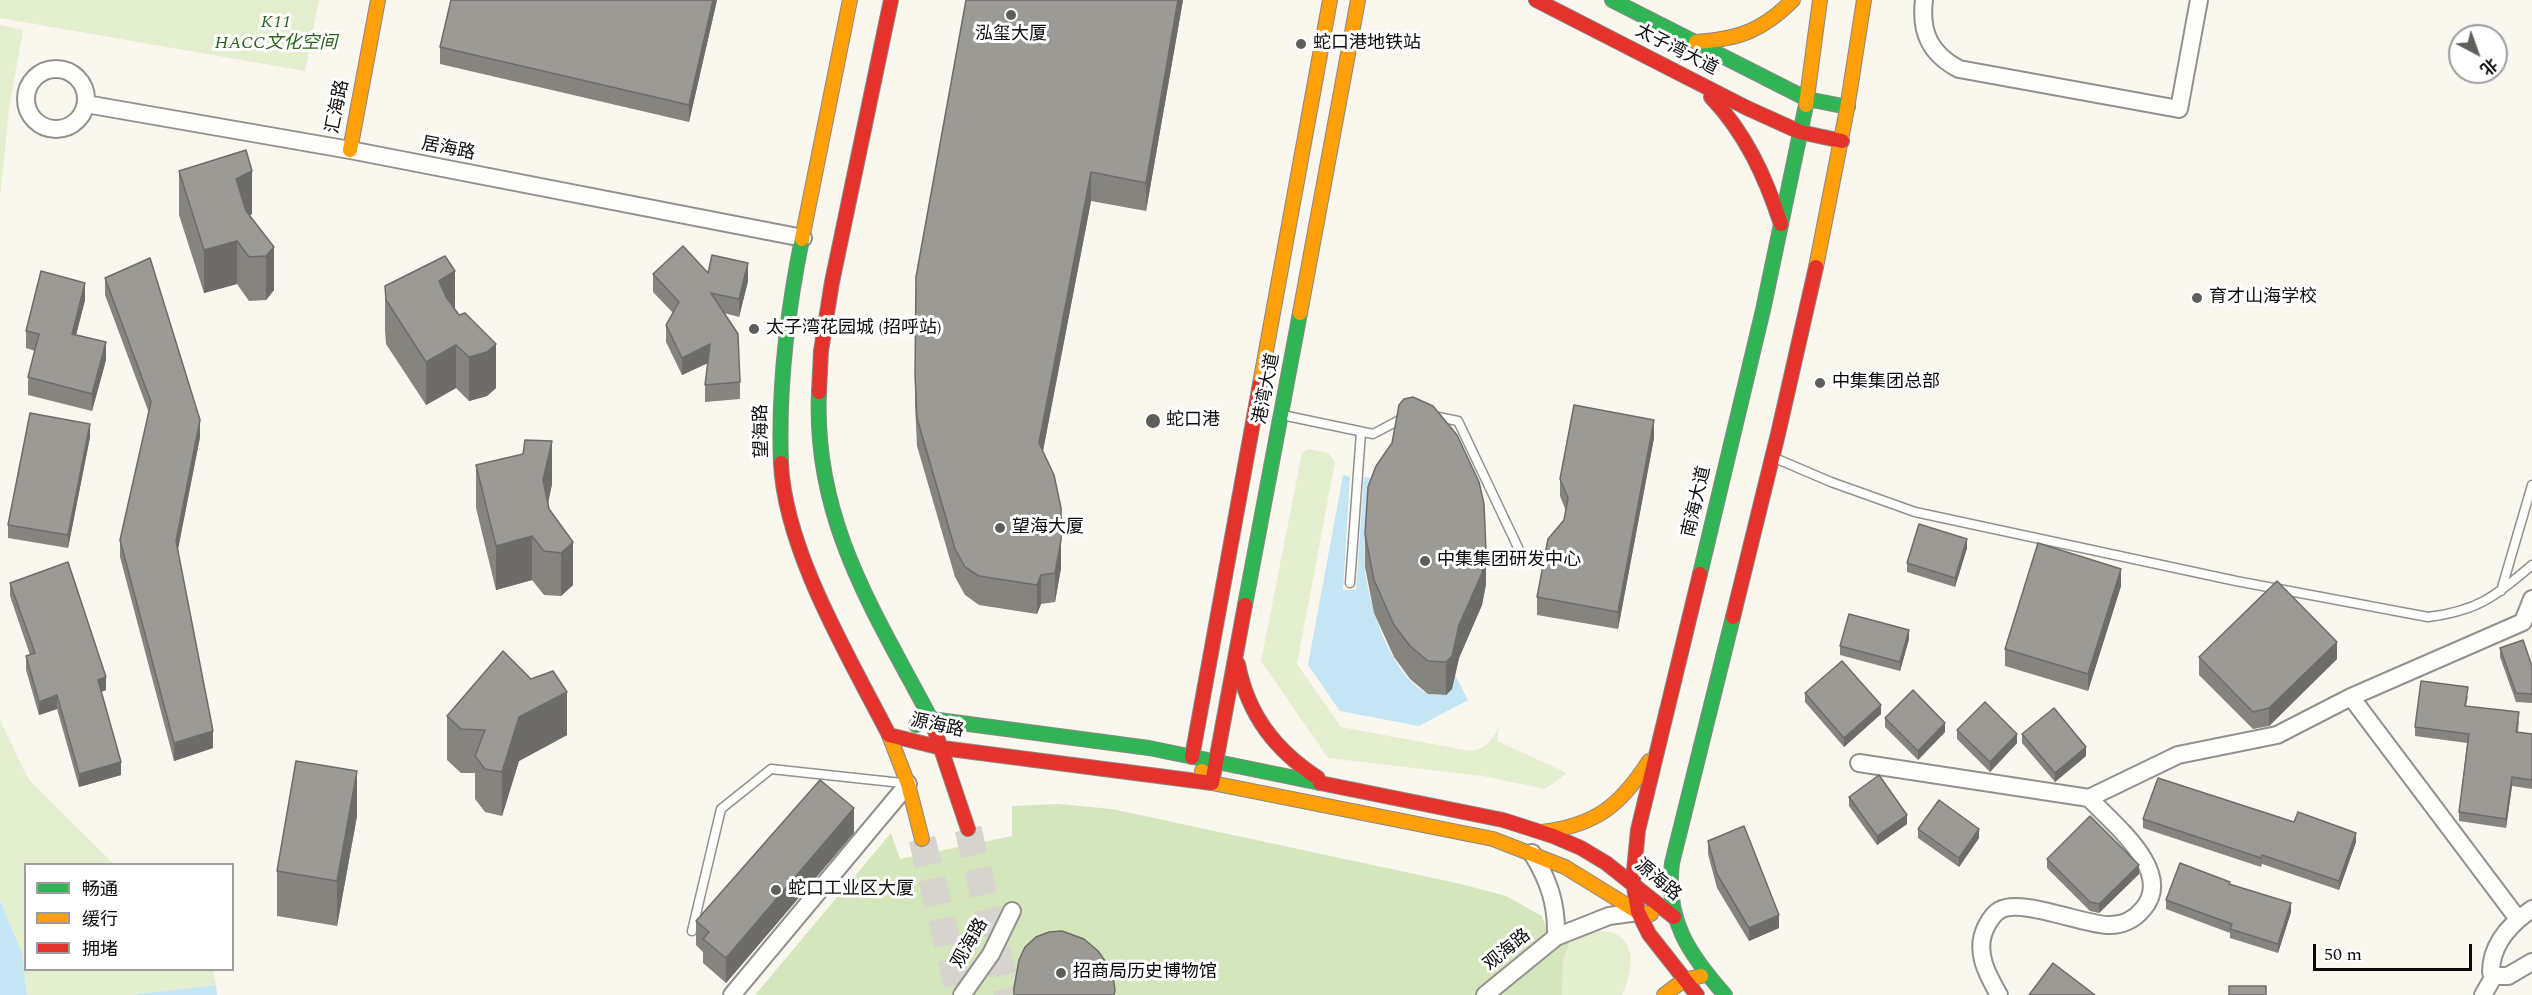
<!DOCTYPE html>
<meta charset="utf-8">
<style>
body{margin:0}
#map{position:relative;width:2532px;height:995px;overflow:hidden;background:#faf7ee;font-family:Spectral,"Noto Sans SC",serif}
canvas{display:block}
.legend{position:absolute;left:24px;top:863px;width:210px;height:108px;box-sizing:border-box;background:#fff;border:2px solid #9d9d9d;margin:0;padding:8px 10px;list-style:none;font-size:18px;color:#0b0b0b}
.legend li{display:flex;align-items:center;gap:12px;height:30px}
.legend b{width:30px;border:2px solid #9d9d9d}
.north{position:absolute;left:2448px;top:24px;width:60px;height:60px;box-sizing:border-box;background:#fff;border:2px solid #9d9d9d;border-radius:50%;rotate:139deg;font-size:16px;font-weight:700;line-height:24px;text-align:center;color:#0b0b0b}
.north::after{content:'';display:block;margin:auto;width:21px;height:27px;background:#5f5e5a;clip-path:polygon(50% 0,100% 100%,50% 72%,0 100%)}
.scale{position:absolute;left:2313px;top:944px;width:159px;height:27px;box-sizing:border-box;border:3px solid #0b0b0b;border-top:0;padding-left:8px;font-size:18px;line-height:21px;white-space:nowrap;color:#0b0b0b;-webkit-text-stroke:4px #fff;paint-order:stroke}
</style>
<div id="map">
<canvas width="2532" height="995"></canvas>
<ul class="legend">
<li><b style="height:8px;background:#30b455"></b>畅通</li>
<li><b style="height:8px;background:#ff9f0a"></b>缓行</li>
<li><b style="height:8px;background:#e5322d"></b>拥堵</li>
</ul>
<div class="north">北</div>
<div class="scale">50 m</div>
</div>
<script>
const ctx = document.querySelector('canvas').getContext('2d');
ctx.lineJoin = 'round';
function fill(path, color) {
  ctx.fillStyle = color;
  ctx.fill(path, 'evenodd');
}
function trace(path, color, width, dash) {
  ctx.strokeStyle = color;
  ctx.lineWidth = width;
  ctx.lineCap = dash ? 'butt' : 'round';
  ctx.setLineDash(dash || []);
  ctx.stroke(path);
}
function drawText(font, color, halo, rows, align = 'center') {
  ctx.font = font + ' Spectral,"Noto Sans SC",serif';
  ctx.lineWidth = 6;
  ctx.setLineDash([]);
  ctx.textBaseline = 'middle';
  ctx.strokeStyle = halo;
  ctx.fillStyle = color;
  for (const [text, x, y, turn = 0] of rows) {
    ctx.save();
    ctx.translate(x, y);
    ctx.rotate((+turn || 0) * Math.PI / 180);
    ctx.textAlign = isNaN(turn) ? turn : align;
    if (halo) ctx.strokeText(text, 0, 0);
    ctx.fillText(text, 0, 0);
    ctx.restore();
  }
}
const green = new Path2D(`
 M0,0h319l-14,71 -305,-53z
 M0,25l23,5 -14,79 -9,89z
 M1309,449l19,4 7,9 -38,202 44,63 129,24c16,-2 22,-10 29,-25l-2,15 70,32 -22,16 -62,-13 -155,-18 -67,-97 41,-208z
 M0,720l29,60 85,84h-88v106h187l3,15 -85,10h-104l-5,-42 -22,-53z
 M1604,931c34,3 30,41 18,64h-60l1,-33 6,-19 20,-11z`);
const forest = new Path2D(`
 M1058,804l54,5 349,75 45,12 36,20 6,18 9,9h12l-6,19 -1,33h-807l136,-162 9,26 112,-23v-30z`);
const water = new Path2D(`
 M1343,475l7,2 -7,113h13l8,-113 8,1c-3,28 -9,63 -7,91 4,38 26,106 62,124 6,3 13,2 19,2l6,-6 3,-14 13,25 -49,26 -79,-15 -32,-46z
 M0,900l22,53 5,42h-27z
 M216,985l1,10h-86z`);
const primaryTunnel = new Path2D(`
 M968,829l40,166
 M922,839l38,156`);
const lane = new Path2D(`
 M1282,415l91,19 34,-18
 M1433,416l25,5 65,137
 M1777,459l54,23 84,30 321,69 192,36c49,-6 67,-20 104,-52
 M1350,583l11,-151
 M2501,591l31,-106
 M692,931l29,-122 50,-40 131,14`);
const street = new Path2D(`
 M1924,0c-4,32 6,54 35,69l220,40 20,-109
 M26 99a30 30 0 1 1 60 0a30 30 0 1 1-60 0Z
 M86,104l264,46 453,88
 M2351,697l167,222
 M1859,763l230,35 89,-43 99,-20 74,-38 172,-75 9,-23
 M1532,853c17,28 25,51 24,84
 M2532,909c-22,15 -41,35 -41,63l3,4h14l24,-14
 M732,995l176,-211
 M962,995l29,-41 21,-43
 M1485,995l71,-58 53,-21 29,-4
 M1999,995c-12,-21 -25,-44 -13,-68 3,-6 8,-14 14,-17 20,-12 82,14 107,15 14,1 27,-5 36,-16 32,-37 -29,-84 -54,-111
 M2483,995l11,-19`);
const fast = new Path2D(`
 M1612,0l195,99 41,8
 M819,392c-6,128 55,219 112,327
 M781,463c-3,-76 6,-150 21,-224
 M1700,574l63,-264 43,-205
 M1245,605l55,-292
 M916,725l15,-6 218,29 171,35
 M1725,995c-36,-41 -60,-75 -53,-132l61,-246`);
const slow = new Path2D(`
 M1696,42c43,-3 66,-11 97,-42
 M1806,105l14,-105
 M350,150l28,-150
 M802,239l48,-239
 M1816,267l31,-158 17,-109
 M1300,313l58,-313
 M1260,384l70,-384
 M889,735l19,49 14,55
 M1202,771l10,12 281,56 72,28 73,45 13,2
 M1542,832c54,-7 78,-26 107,-71
 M1664,995l20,-15 17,-4`);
const jam = new Path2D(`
 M1536,0l211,108 53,24 42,9
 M1711,97c35,37 54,79 70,127
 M819,392l2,-41 11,-69 59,-282
 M781,463c4,88 68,194 108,272
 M1733,617l45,-183 38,-167
 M1238,664c10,51 37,86 80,114
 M931,719l37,110
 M889,735l53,13 270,35 33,-178
 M1192,757l68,-373
 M1320,783l183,37 50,16 28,12 25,15 68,54
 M1697,995l-48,-61 -11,-22 -5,-31 5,-51 62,-256`);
const wall = new Path2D(`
 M451,0h266l-28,122 -249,-58v-17z
 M1183,0l-37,211 -55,-10 -48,250 18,117 -6,34 -14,2 -4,10 -58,-9 -14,-10 -10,-18 -38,-131 -2,-42 1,-127z
 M179,171l73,43 -2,2 24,31v43l-8,10 -17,1 -12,-17 -33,9 -25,-78z
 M708,273l40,8 -9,36 -15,-4 16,69v17l-35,3v-17l3,-22 -26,12 -16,-33v-17l7,-12 -20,-21v-18z
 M105,278l95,159 -22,113 35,198 -39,13 -54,-204v-17l29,-127 -44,-118z
 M385,286l70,23 41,79 -9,8 -18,5 -13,-13 -30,17 -40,-61 -1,-14z
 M85,300l-9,35 30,25 -14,51 -64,-16v-18l7,-26 -9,-3v-17z
 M90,437l-22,111 -60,-10v-13z
 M1654,438l-36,191 -81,-14v-18l27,-77 2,-9 -6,-15v-17z
 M1392,443l94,141 -4,21 -23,53 -7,31 -6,6 -18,-1 -18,-15 -16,-22 -20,-44 -9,-46v-33z
 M476,465l76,19 -4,20 1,5 24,76 -12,11 -17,-1 -12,-15 -36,10 -20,-82z
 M1967,548l-12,39 -48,-15v-9z
 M10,583l96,107 -5,2 20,83 -42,12 -22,-78 -18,6 -13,-45v-14l4,-1 -20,-59z
 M2121,586l-33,105 -83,-25v-17z
 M1909,639l-9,32 -60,-16v-9z
 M2500,648l32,18v37l-16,-1 -16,-45z
 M2199,657l138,2 -68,67 -16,3 -54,-54z
 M1805,693l76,21 -37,33 -39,-45z
 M2468,696l-2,10 53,15 -1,11 14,2v55l-20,-3 -6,42 -47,-7v-9l8,-69 -52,-7v-9z
 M447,716l120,19 -48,26 -17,55 -17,-4 -10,-13v-26h-14l-14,-13z
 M1885,718l60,14 -27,28 -33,-33z
 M1957,730l60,13 -27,29 -33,-33z
 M2022,734l64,22 -31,26 -33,-39z
 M1849,797l58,27 -30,21 -28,-39z
 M357,816l-20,110 -60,-10v-45z
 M2143,819l151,3 62,20 -17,48 -77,-26 -1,3 -118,-39z
 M1918,829l61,9 -20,29 -41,-29z
 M854,833l-128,150 -23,-20v-11l-7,-7v-24z
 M1708,841l71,87 -30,13 -32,-53 -9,-34z
 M2047,859l92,15 -40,39 -9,-2 -43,-43z
 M2230,884l61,28 -13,41 -48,-15v-5l-64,-24v-9z`);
const shadedWall = new Path2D(`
 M713,0h4l-28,122v-17z
 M1178,0h5l-37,211v-28z
 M252,171v43l-16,8v-43z
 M1091,172v29l-52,270v-28z
 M237,241v43l-33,9v-43z
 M274,247v43l-8,10v-44z
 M748,263v18l-9,36v-18z
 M455,271v44l-16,10v-44z
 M85,283v17l-13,51v-17z
 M106,342v18l-14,51v-17z
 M496,344v44l-9,8 -18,5v-44z
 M710,344v18l-28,13v-17z
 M456,345v43l-30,17v-43z
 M200,420v17l-24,121v-17z
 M1654,420v18l-36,191v-17z
 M90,424v13l-22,111v-13z
 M552,441v43l-9,40v-44z
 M532,536v44l-36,10v-44z
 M1061,537v31l-6,34v-29z
 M1967,539v9l-12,39v-9z
 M573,542v43l-12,11v-43z
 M1486,551v33l-4,21 -23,53 -7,31 -6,6v-33z
 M2121,569v17l-33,105v-17z
 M1041,575v29l-4,10v-29z
 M1909,630v9l-9,32v-9z
 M2337,642v17l-68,67v-18z
 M106,677v13l-8,3v-13z
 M567,692v43l-48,26 -17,55v-44l17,-55z
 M57,695v14l-18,6v-13z
 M1881,705v9l-37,33v-9z
 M1945,723v9l-27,28v-9z
 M213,731v17l-39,13v-18z
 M2017,734v9l-27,29v-10z
 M2086,747v9l-31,26v-9z
 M121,762v13l-42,12v-13z
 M357,771v45l-20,110v-45z
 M2512,777v9l-6,42v-9z
 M854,808v25l-128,150v-25z
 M1907,815v9l-30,21v-9z
 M1979,829v9l-20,29v-9z
 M2356,833v9l-17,48v-9z
 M2139,865v9l-40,39v-9z
 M2291,903v9l-13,41v-9z
 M1779,915v13l-30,13v-13z`);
const building = new Path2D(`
 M451,0h262l-24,105 -249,-58z
 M966,0h212l-32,183 -55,-11 -52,271 15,32 7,33v32l-6,33 -14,2 -4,10 -58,-9 -14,-9 -10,-18 -38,-131 -2,-43 1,-98z
 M246,150l6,21 -16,8 10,32 28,36 -8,9 -17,1 -12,-16 -33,9 -25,-79z
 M683,246l25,27 4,-18 36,8 -9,36 -28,-6 27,41 2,48 -35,3 5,-41 -28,14 -16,-33 13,-23 -26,-28z
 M445,256l10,15 -16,10 7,16 13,18 6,-2 31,31 -9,8 -18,5 -13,-12 -30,17 -40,-62 -1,-14z
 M150,258l50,162 -24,121 37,190 -39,12 -54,-203 31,-138 -46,-124z
 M41,271l44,12 -13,51 34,8 -14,52 -64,-17 11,-43 -13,-3z
 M1413,397l20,9 24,29 22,47 5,22 2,47 -4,22 -23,52 -7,31 -6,6 -18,-1 -18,-15 -16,-21 -20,-45 -9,-46 3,-47 8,-21 16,-23 7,-38 5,-6z
 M1574,405l80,15 -36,192 -81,-15 11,-58 16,-19 4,-22 -8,-19z
 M30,413l60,11 -22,111 -60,-10z
 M525,440l27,1 -9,39 6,29 24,33 -12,11 -17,-2 -12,-15 -36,10 -20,-81 47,-11z
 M1919,524l48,15 -12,39 -48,-15z
 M2038,543l83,26 -33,105 -83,-25z
 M68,562l38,115 -8,3 23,82 -42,12 -22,-79 -18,7 -13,-46 9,-3 -25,-70z
 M2277,581l60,61 -68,66 -16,4 -54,-55z
 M1849,614l60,16 -9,32 -60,-16z
 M2523,640l9,26v28l-16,-1 -16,-45z
 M503,651l28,28 22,-8 14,21 -48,25 -17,55 -17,-3 -10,-13 10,-26 -24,-1 -14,-13z
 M1842,661l39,44 -37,33 -39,-45z
 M2421,681l47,6 -3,19 54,6 -3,20 16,2v46l-20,-3 -6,42 -47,-7 10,-78 -54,-7z
 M1913,690l32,33 -27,28 -33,-33z
 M1985,702l32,32 -27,28 -33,-32z
 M2054,708l32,39 -31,26 -33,-39z
 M296,761l61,10 -20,110 -60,-10z
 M1879,775l28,40 -30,21 -28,-39z
 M2158,778l136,44 4,-10 58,21 -17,48 -77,-26 -1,3 -118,-39z
 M820,780l34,28 -128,150 -23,-19 6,-7 -13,-11z
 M1939,800l40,29 -20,29 -41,-29z
 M2090,816l49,49 -40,39 -9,-2 -43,-43z
 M1744,826l35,89 -30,13 -32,-54 -9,-33z
 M2180,863l50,19 -1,2 62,19 -13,41 -48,-15 2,-5 -66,-24z
 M1062,931l22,8 14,12 10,14 5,12 2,13 -1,5h-100v-7l5,-28 6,-13 11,-10 13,-5z
 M2053,963l42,32h-66z
 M2229,986h37v9h-37z`);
const markers = [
 [1011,15,6,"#5f5e5a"],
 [1301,44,6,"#5f5e5a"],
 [2197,298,6,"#5f5e5a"],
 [754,329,6,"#5f5e5a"],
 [1820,383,6,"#5f5e5a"],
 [1153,421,8,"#5f5e5a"],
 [1000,528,6,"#5f5e5a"],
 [1425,561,6,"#5f5e5a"],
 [776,890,6,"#5f5e5a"],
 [1061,973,6,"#5f5e5a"]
];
const parkNames = [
 ["K11",276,23],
 ["HACC文化空间",276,44]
];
const poiNames = [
 ["泓玺大厦",1011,35,"center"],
 ["蛇口港地铁站",1313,44],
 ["育才山海学校",2209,298],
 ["太子湾花园城 (招呼站)",766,329],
 ["中集集团总部",1832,383],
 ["蛇口港",1166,421],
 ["望海大厦",1012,528],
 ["中集集团研发中心",1437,561],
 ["蛇口工业区大厦",788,890],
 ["招商局历史博物馆",1073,973]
];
const streetNames = [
 ["太子湾大道",1676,51,27],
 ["汇海路",339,107,-79],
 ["居海路",448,150,11],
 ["港湾大道",1268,389,-79],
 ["望海路",763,431,-91],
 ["南海大道",1698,502,-77],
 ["源海路",937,727,12],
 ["源海路",1657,881,40],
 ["观海路",971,944,-60],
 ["观海路",1508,951,-39]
];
fill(green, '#e3efce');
fill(forest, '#d4e6bb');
fill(water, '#c4e5f4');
trace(primaryTunnel, '#d6d4cc', 27, [27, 14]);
trace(lane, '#93918d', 11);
trace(street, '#93918d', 20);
trace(fast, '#898884', 16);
trace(slow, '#898884', 16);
trace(jam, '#898884', 16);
trace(lane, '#fefefc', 8);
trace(street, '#fefefc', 16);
trace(fast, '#30b455', 14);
trace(slow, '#ff9f0a', 14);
trace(jam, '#e5322d', 14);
fill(wall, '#86847f');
fill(shadedWall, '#6d6c68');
fill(building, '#9c9a94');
trace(building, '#6d6c68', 1.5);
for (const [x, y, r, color] of markers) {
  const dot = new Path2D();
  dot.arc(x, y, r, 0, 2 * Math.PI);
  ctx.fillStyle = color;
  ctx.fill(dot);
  trace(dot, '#fff', 2);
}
drawText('italic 18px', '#2c621c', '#fff', parkNames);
drawText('18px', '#0b0b0b', '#fff', poiNames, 'left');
drawText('18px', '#0b0b0b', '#fff', streetNames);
</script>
